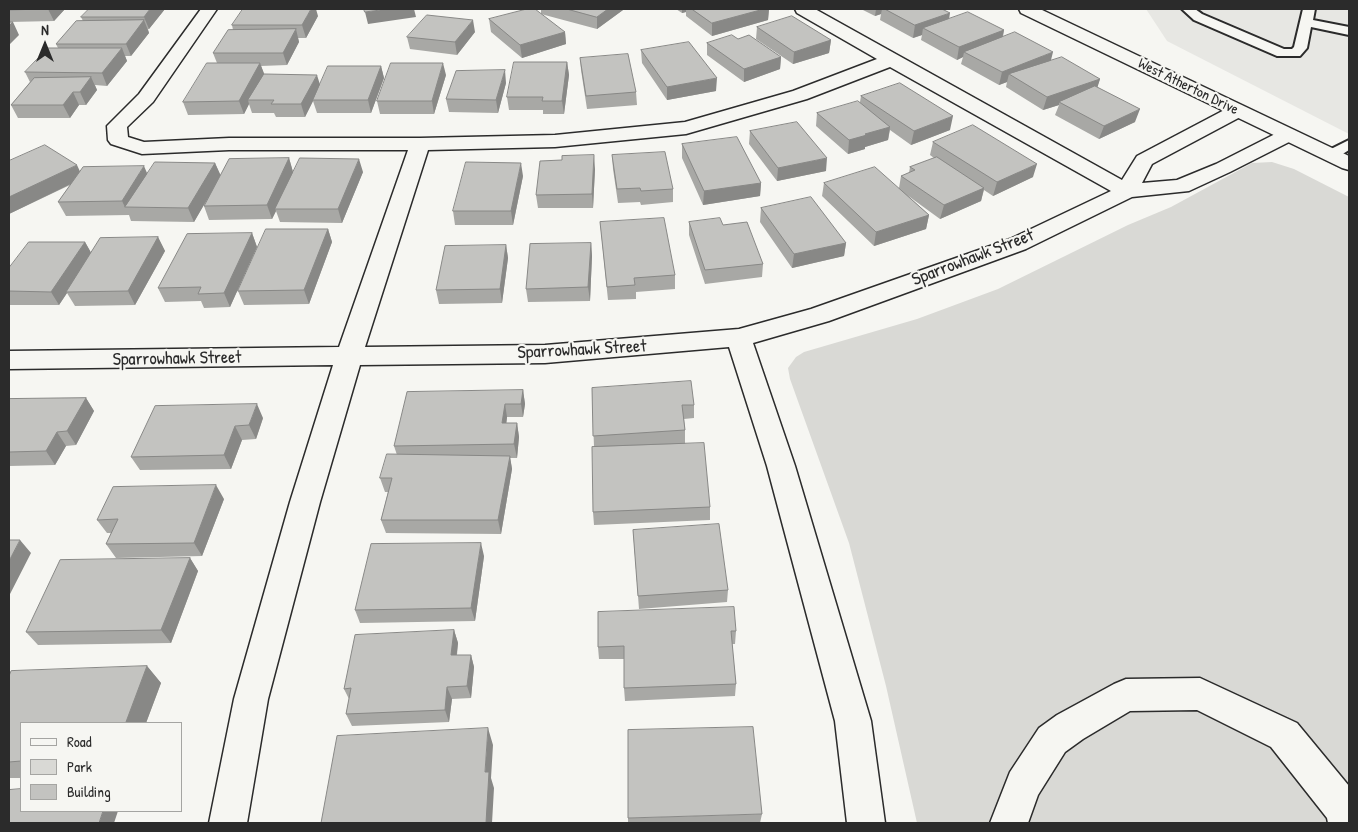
<!DOCTYPE html>
<style>
body{margin:0}
#map{position:relative;width:1358px;height:832px;overflow:hidden;background:#f6f6f2;font-family:"Patrick Hand",sans-serif}
canvas{display:block}
.frame{position:absolute;inset:0;border:10px solid #2b2b2b;pointer-events:none}
.legend{position:absolute;left:20px;top:722px;width:162px;height:90px;box-sizing:border-box;background:#f6f6f2;border:1px solid #a5a5a2;margin:0;padding:6px 9px;list-style:none;font-size:15px;color:#2b2b2b}
.legend li{display:flex;align-items:center;gap:10px;height:25px}
.legend b{width:25px;border:1px solid #a5a5a2}
.north{position:absolute;left:20px;top:20px;width:50px;height:50px;-webkit-text-stroke:4px #f6f6f2;paint-order:stroke;rotate:0deg;font-size:14px;font-weight:700;line-height:20px;text-align:center;color:#2b2b2b}
.north::after{content:'';display:block;margin:auto;width:18px;height:22px;background:#2b2b2b;clip-path:polygon(50% 0,100% 100%,50% 72%,0 100%)}
</style>
<div id="map">
<canvas width="1358" height="832"></canvas>
<div class="frame"></div>
<ul class="legend">
<li><b style="height:6px;background:#f6f6f2"></b>Road</li>
<li><b style="height:14px;background:#d9d9d5"></b>Park</li>
<li><b style="height:14px;background:#c3c3c0"></b>Building</li>
</ul>
<div class="north">N</div>
</div>
<script>
const ctx = document.querySelector('canvas').getContext('2d');
ctx.lineJoin = 'round';
function fill(path, color) {
  ctx.fillStyle = color;
  ctx.fill(path, 'evenodd');
}
function trace(path, color, width, dash) {
  ctx.strokeStyle = color;
  ctx.lineWidth = width;
  ctx.lineCap = dash ? 'butt' : 'round';
  ctx.setLineDash(dash || []);
  ctx.stroke(path);
}
function drawText(font, color, halo, rows, align = 'center') {
  ctx.font = font + ' "Patrick Hand",sans-serif';
  ctx.lineWidth = 4.5;
  ctx.setLineDash([]);
  ctx.textBaseline = 'middle';
  ctx.strokeStyle = halo;
  ctx.fillStyle = color;
  for (const [text, x, y, turn = 0] of rows) {
    ctx.save();
    ctx.translate(x, y);
    ctx.rotate((+turn || 0) * Math.PI / 180);
    ctx.textAlign = isNaN(turn) ? turn : align;
    if (halo) ctx.strokeText(text, 0, 0);
    ctx.fillText(text, 0, 0);
    ctx.restore();
  }
}
const built = new Path2D(`
 M1146,9h203v125l-182,-93z`);
const green = new Path2D(`
 M1272,162l22,7 55,28v626h-432l-31,-137 -37,-143 -59,-164 -2,-11 8,-11 8,-5 113,-33 81,-30 130,-64 43,-18 81,-44z`);
const lane = new Path2D(`
 M1182,9h13l7,5 82,35h8l2,-2 9,-38h12l-2,11 36,7v8l-38,-8 -4,21 -7,8h-23l-83,-36z
 M1349,140v10c-8,5 -15,11 -24,8l-3,-3 3,-3z`);
const street = new Path2D(`
 M201,9h16l-64,93 -26,25 1,10 16,5 85,-4h191l135,-3 130,-13 108,-31 84,-32 -80,-46 -2,-4h20l307,171 15,-24 93,-49 7,-2 7,2 3,4 -3,4 -92,49 -10,19 35,-3 39,-16 65,-33 7,-2 7,2 3,4 -3,4 -65,33 -41,19 -57,6 -106,52 -197,72 -76,22 42,123 76,255 14,102h-38l-12,-102 -68,-255 -38,-119 -184,16 -185,2 -40,137 -52,197 -21,124h-38l25,-124 56,-197 43,-137 -324,4v-18l330,-4 69,-197h-179l-87,4 -31,-10 -3,-4 -1,-14 32,-32zM890,67l221,124 -101,48 -199,70 -72,20 -194,16 -180,2 63,-197 127,-3 131,-13 121,-35z
 M1200,678l97,45 52,63v37h-21l-1,-5 -56,-71 -74,-37 -67,1 -47,28 -18,13 -27,43 -10,28h-38l20,-51 29,-44 18,-13 57,-31 12,-5z`);
const secondary = new Path2D(`
 M1019,9h21l309,147v14l-7,-2 -321,-155z`);
const wall = new Path2D(`
 M9,9h56l-11,12 -45,1z
 M165,9l-16,20h-1l1,4 -18,23h-6l2,5 -20,25 -12,-1 2,5 -11,15h-7l-9,13h-52l-7,-13 19,-23 -5,-10 33,-24 -2,-4 27,-23 -2,-4z
 M541,9h82v1l-26,19 -56,-15z
 M676,9h93l-1,11 -56,16 -26,-20v-4l-4,1z
 M861,9h81l7,10 55,11 -1,7 48,24 49,18 -3,8 38,35 -36,17 -44,-24 4,-10 -16,5 -37,-23 1,-5 -8,3 -38,-21 2,-7 -6,3 -36,-20 1,-5 -9,3 -33,-18 1,-6 -6,2z
 M318,16l-12,22h-8l1,4 -12,23 -26,1 3,8 56,11 61,-19 3,12 -13,35h-54l-4,-12 -8,16h-29l-2,-4h-22l-3,-9 -5,10 -56,1 -5,-13 34,-39 -4,-10 20,-23 -1,-5z
 M489,19l76,13 1,12 -44,14 -31,-26z
 M757,27l74,13 -2,13 -36,11 -37,-25z
 M475,32l-18,23 -47,-6 -3,-12z
 M707,43l74,14 -1,12 -36,13 -37,-27z
 M641,50l75,41 -49,9 -25,-37z
 M580,58l56,34 1,13 -50,4 -6,-39z
 M567,62l2,13 -5,39h-21v-4h-34l-2,-13z
 M446,75l-12,39h-54l-3,-13z
 M506,83l-8,30 -49,-1 -3,-13z
 M861,96l89,34 -39,15 -21,-15 -2,10 -23,7v2l-17,5 -32,-28 1,-13 43,-11z
 M750,131l76,40 -49,10 -28,-37z
 M933,142l100,35 -40,19 -9,-6 -3,11 -41,18 -33,-24 22,20 -3,14 -52,17 -52,-50 2,-13 75,5 2,-12 8,-3 1,-6 24,-9 -4,-3z
 M682,144l79,39 -1,13 -57,9 -21,-47z
 M612,155l61,34v13l-32,3 -1,-3 -22,1 -5,-34z
 M289,158l4,14h70l-21,51 -62,-1 -4,-11 -4,8 -63,1 -5,-14 4,-9 -14,25 -63,-1 -2,-6 -63,1 -8,-14 12,-17 -61,29v-53l71,10 67,3 68,-11 5,12z
 M595,169l-2,39h-55l-2,-13z
 M523,176l-10,49h-58l-2,-14z
 M761,208l85,35 -2,13 -52,12 -32,-46z
 M600,222l75,53v14l-39,3v7l-28,1z
 M689,222l34,3 40,39 -1,13 -57,7 -16,-49z
 M328,229l4,13 -23,62 -65,1 -6,-14z
 M252,233l5,14 -27,60 -26,1 -3,-7 -36,1 -7,-14z
 M158,237l7,14 -30,54 -60,1 -8,-13 -8,12h-50v-37l76,-26 6,11z
 M591,243l1,13 -2,45 -62,1 -2,-13z
 M506,245l2,13 -6,45 -63,1 -3,-14z
 M592,388l102,17v13l-10,1 1,11v13l25,64v13l-116,5 -1,-13 1,-65z
 M523,390l2,14 -2,13h-16l-1,6h11l2,14 -2,21h-7l2,11 -11,65 -115,-1 -5,-13 7,-28h-3l-5,-14 17,-23 -3,-9z
 M86,398l8,13 -18,34 -10,1 -11,19 -46,1v-67z
 M263,418l-7,21 -14,1 -11,29 -91,1 -9,-13z
 M224,499l-22,57 -86,2 -10,-14 5,-11h-4l-10,-13z
 M633,530l95,60 -1,12 -88,7z
 M484,556l-9,65 -115,2 -5,-13z
 M190,558l8,13 -27,72 -133,2 -12,-13z
 M598,612l138,19 -1,13h-3l4,40 -1,12 -110,5 -1,-13v-29h-25l-1,-12z
 M454,630l4,13 -1,12h14l3,12 -3,31 -19,1 -3,23 -97,4 -6,-12 3,-15 -5,-10z
 M147,666l14,17 -15,40h-125v55h-12v-102z
 M762,814l-2,9h-132v-5z`);
const shadedWall = new Path2D(`
 M48,9h17l-11,12z
 M150,9h15l-16,20 -5,-12z
 M311,9h5l2,7 -12,22 -4,-13z
 M388,9h26l2,8 -48,7 -3,-12z
 M608,9h15v1l-26,19v-12z
 M682,9h4v3l-4,1z
 M764,9h5l-1,11 -56,16v-13z
 M876,9h6l-1,5 -6,2z
 M950,13l-2,13 -25,2 -1,7 -9,3 2,-13z
 M144,20l5,13 -18,23 -5,-12z
 M473,20l2,12 -18,23 -2,-13z
 M13,22l6,13 -10,10v-19z
 M296,29l3,13 -12,23 -4,-12z
 M1004,30l-3,13 -37,9 -1,5 -6,3 2,-13z
 M565,32l1,12 -44,14 -2,-13z
 M831,40l-2,13 -36,11 1,-12z
 M122,48l5,13 -20,25 -5,-13z
 M1053,52l-3,12 -41,10 -2,8 -8,3 3,-13z
 M781,57l-1,12 -36,13v-13z
 M567,62l2,13 -5,39 -2,-13z
 M260,63l5,13 -17,24 1,4 -5,10 -5,-13z
 M443,63l3,12 -12,39 -2,-13z
 M381,66l3,12 -13,35 -3,-13z
 M505,70l1,13 -8,30 -2,-13z
 M317,75l4,13 -8,12v1l-8,16 -4,-13z
 M91,77l6,13 -11,15 -6,-13z
 M717,78l-1,13 -49,9v-13z
 M1100,79l-4,13 -37,10v3l-16,5 4,-13z
 M73,92l6,13 -9,13 -7,-13z
 M1140,109l-5,13 -36,17 5,-13z
 M953,116l-3,14 -39,15 3,-14z
 M890,127l-2,13 -23,7v2l-17,5 1,-14 16,-6z
 M594,155l1,14 -2,39 -1,-14z
 M289,158l4,14 -18,37 1,2 -4,8 -5,-14z
 M827,158l-1,13 -49,10 1,-13z
 M359,159l4,13 -21,51 -4,-14z
 M215,163l6,13 -27,46 -6,-14z
 M521,163l2,13 -10,49 -2,-14z
 M1037,164l-4,13 -40,19 4,-14z
 M77,165l6,13 -74,36v-17z
 M144,166l6,14 -25,27 -3,-6z
 M761,183l-1,13 -57,9 1,-14z
 M984,188l-3,13 -41,18 4,-14z
 M929,215l-3,14 -52,17 2,-14z
 M328,229l4,13 -23,62 -5,-14z
 M252,233l5,14 -27,60 -6,-14z
 M158,237l7,14 -30,54 -7,-14z
 M85,242l8,14 -27,36 1,1 -8,12 -8,-13z
 M591,243l1,13 -2,45 -2,-14z
 M846,243l-2,13 -52,12 2,-14z
 M506,245l2,13 -6,45 -2,-14z
 M523,390l2,14 -2,13 -2,-13z
 M86,398l8,13 -18,34 -9,-14z
 M257,404l6,14 -7,21 -7,-14z
 M505,404l2,13 -2,20 -3,-14z
 M517,423l2,14 -2,21 -3,-14z
 M235,426l7,14 -11,29 -7,-14z
 M57,432l9,14 -11,19 -9,-14z
 M510,456l2,13 -11,65 -3,-14z
 M216,485l8,14 -22,57 -8,-13z
 M20,540l11,13 -22,43v-35z
 M481,543l3,13 -9,65 -4,-13z
 M190,558l8,13 -27,72 -10,-13z
 M454,630l4,13 -3,25 -4,-13z
 M471,655l3,12 -3,31 -4,-12z
 M147,666l14,17 -15,40h-18l-2,-1z
 M447,687l5,12 -3,23 -4,-12z
 M488,728l5,17 -2,33 3,10 -2,35h-6l-1,-51z
 M103,811h15l-4,12h-15z`);
const building = new Path2D(`
 M9,9h33l-33,1z
 M89,9h61l-6,8h-63z
 M243,9h68l-9,16h-70z
 M364,9h24l-23,3z
 M527,9h8l30,23 -45,13 -31,-26z
 M567,9h41l-11,8z
 M692,9h72l-52,14z
 M885,9h57l8,4 -35,12z
 M968,12l36,18 -45,17 -36,-19z
 M427,15l46,5 -18,22 -48,-5z
 M792,16l39,24 -37,12 -37,-25z
 M144,20l-18,24h-70l20,-23z
 M9,22h4l-4,4z
 M296,29l-13,24h-70l15,-23z
 M1015,32l38,20 -51,20 -38,-20z
 M732,35l6,4 11,-4 32,22 -37,12 -37,-26z
 M689,42l28,36 -50,9 -26,-37z
 M48,48h74l-20,25 -77,-1z
 M628,54l8,38 -50,4 -6,-38z
 M1062,57l38,22 -53,18 -38,-23z
 M514,62h53l-5,39h-20l1,-4h-36z
 M207,63h53l-21,38 -56,1z
 M391,63h52l-11,38h-55z
 M328,66h53l-13,34h-55z
 M505,70l-9,30 -50,-1 10,-28z
 M264,74l53,1 -16,29h-30l3,-4h-26z
 M91,77l-11,15h-7l-10,13h-52l23,-27z
 M900,83l53,33 -39,15 -53,-35z
 M1095,86l45,23 -36,17 -45,-24z
 M858,101l32,26 -25,7 2,1 -18,5 -32,-27z
 M797,122l30,36 -49,10 -28,-37z
 M973,125l64,39 -40,18 -64,-40z
 M737,137l24,46 -57,8 -22,-47z
 M45,145l32,20 -68,32v-36z
 M665,152l8,37 -32,2 -1,-3 -23,1 -5,-34z
 M594,155l-2,39 -56,1 4,-34 22,-1v-4z
 M937,157l47,31 -40,17 -43,-29 14,-6 -5,-3z
 M289,158l-22,47 -63,1 25,-47z
 M300,158l59,1 -21,50h-63z
 M155,162l60,1 -27,45 -63,-1z
 M466,162l55,1 -10,48h-58z
 M144,166l-22,35 -64,1 25,-35z
 M875,167l54,48 -53,17 -52,-49z
 M811,197l35,46 -52,11 -33,-46z
 M664,218l11,57 -41,3 1,7 -28,2 -7,-65z
 M720,218l3,7 24,-3 16,42 -58,6 -16,-48z
 M266,229h62l-24,61 -66,1z
 M252,233l-28,60 -26,1 3,-7 -43,1 29,-54z
 M158,237l-30,54 -62,1 34,-54z
 M29,242h56l-34,50 -42,-1v-23z
 M591,243l-3,44 -62,2 4,-45z
 M506,245l-6,44 -64,1 9,-44z
 M691,381l3,24h-12l3,25 -92,6 -1,-48z
 M523,390l-2,14h-16l-3,19h15l-3,21 -120,2 13,-54z
 M86,398l-19,33 -10,1 -11,19 -37,1v-53z
 M257,404l-8,21 -14,1 -11,29 -93,2 24,-51z
 M704,443l6,64 -117,5 -1,-65z
 M387,454l123,2 -12,64h-117l11,-42h-12z
 M216,485l-22,58 -88,1 12,-25 -21,1 16,-33z
 M719,524l9,66 -90,6 -5,-66z
 M9,540h11l-11,21z
 M481,543l-10,65 -116,2 16,-66z
 M190,558l-29,72 -135,2 34,-72z
 M734,607l2,24h-5l5,53 -112,4v-42l-26,1v-35z
 M454,630l-3,25h20l-4,31 -20,1 -2,23 -99,4 5,-26 -7,1 11,-54z
 M147,666l-21,56h15v1h-120v38l-12,1v-86l2,-5z
 M753,727l9,87 -134,4v-88z
 M488,728l-3,44h4l-3,51h-165l16,-87z
 M21,789v22h82l-4,12h-90v-33z`);
const farStreetnames = [
 ["West Atherton Drive",1188,87,26]
];
const streetNames = [
 ["Sparrowhawk Street",973,258,-21],
 ["Sparrowhawk Street",582,350,-3],
 ["Sparrowhawk Street",177,359,-1]
];
fill(built, '#e7e7e3');
fill(green, '#d9d9d5');
trace(lane, '#2b2b2b', 4);
trace(street, '#2b2b2b', 3);
trace(secondary, '#2b2b2b', 3);
fill(lane, '#f6f6f2');
fill(street, '#f6f6f2');
fill(secondary, '#f6f6f2');
fill(wall, '#a8a8a5');
fill(shadedWall, '#888886');
fill(building, '#c3c3c0');
trace(building, '#888886', 1);
drawText('15px', '#2b2b2b', '#f6f6f2', farStreetnames);
drawText('18px', '#2b2b2b', '#f6f6f2', streetNames);
</script>
